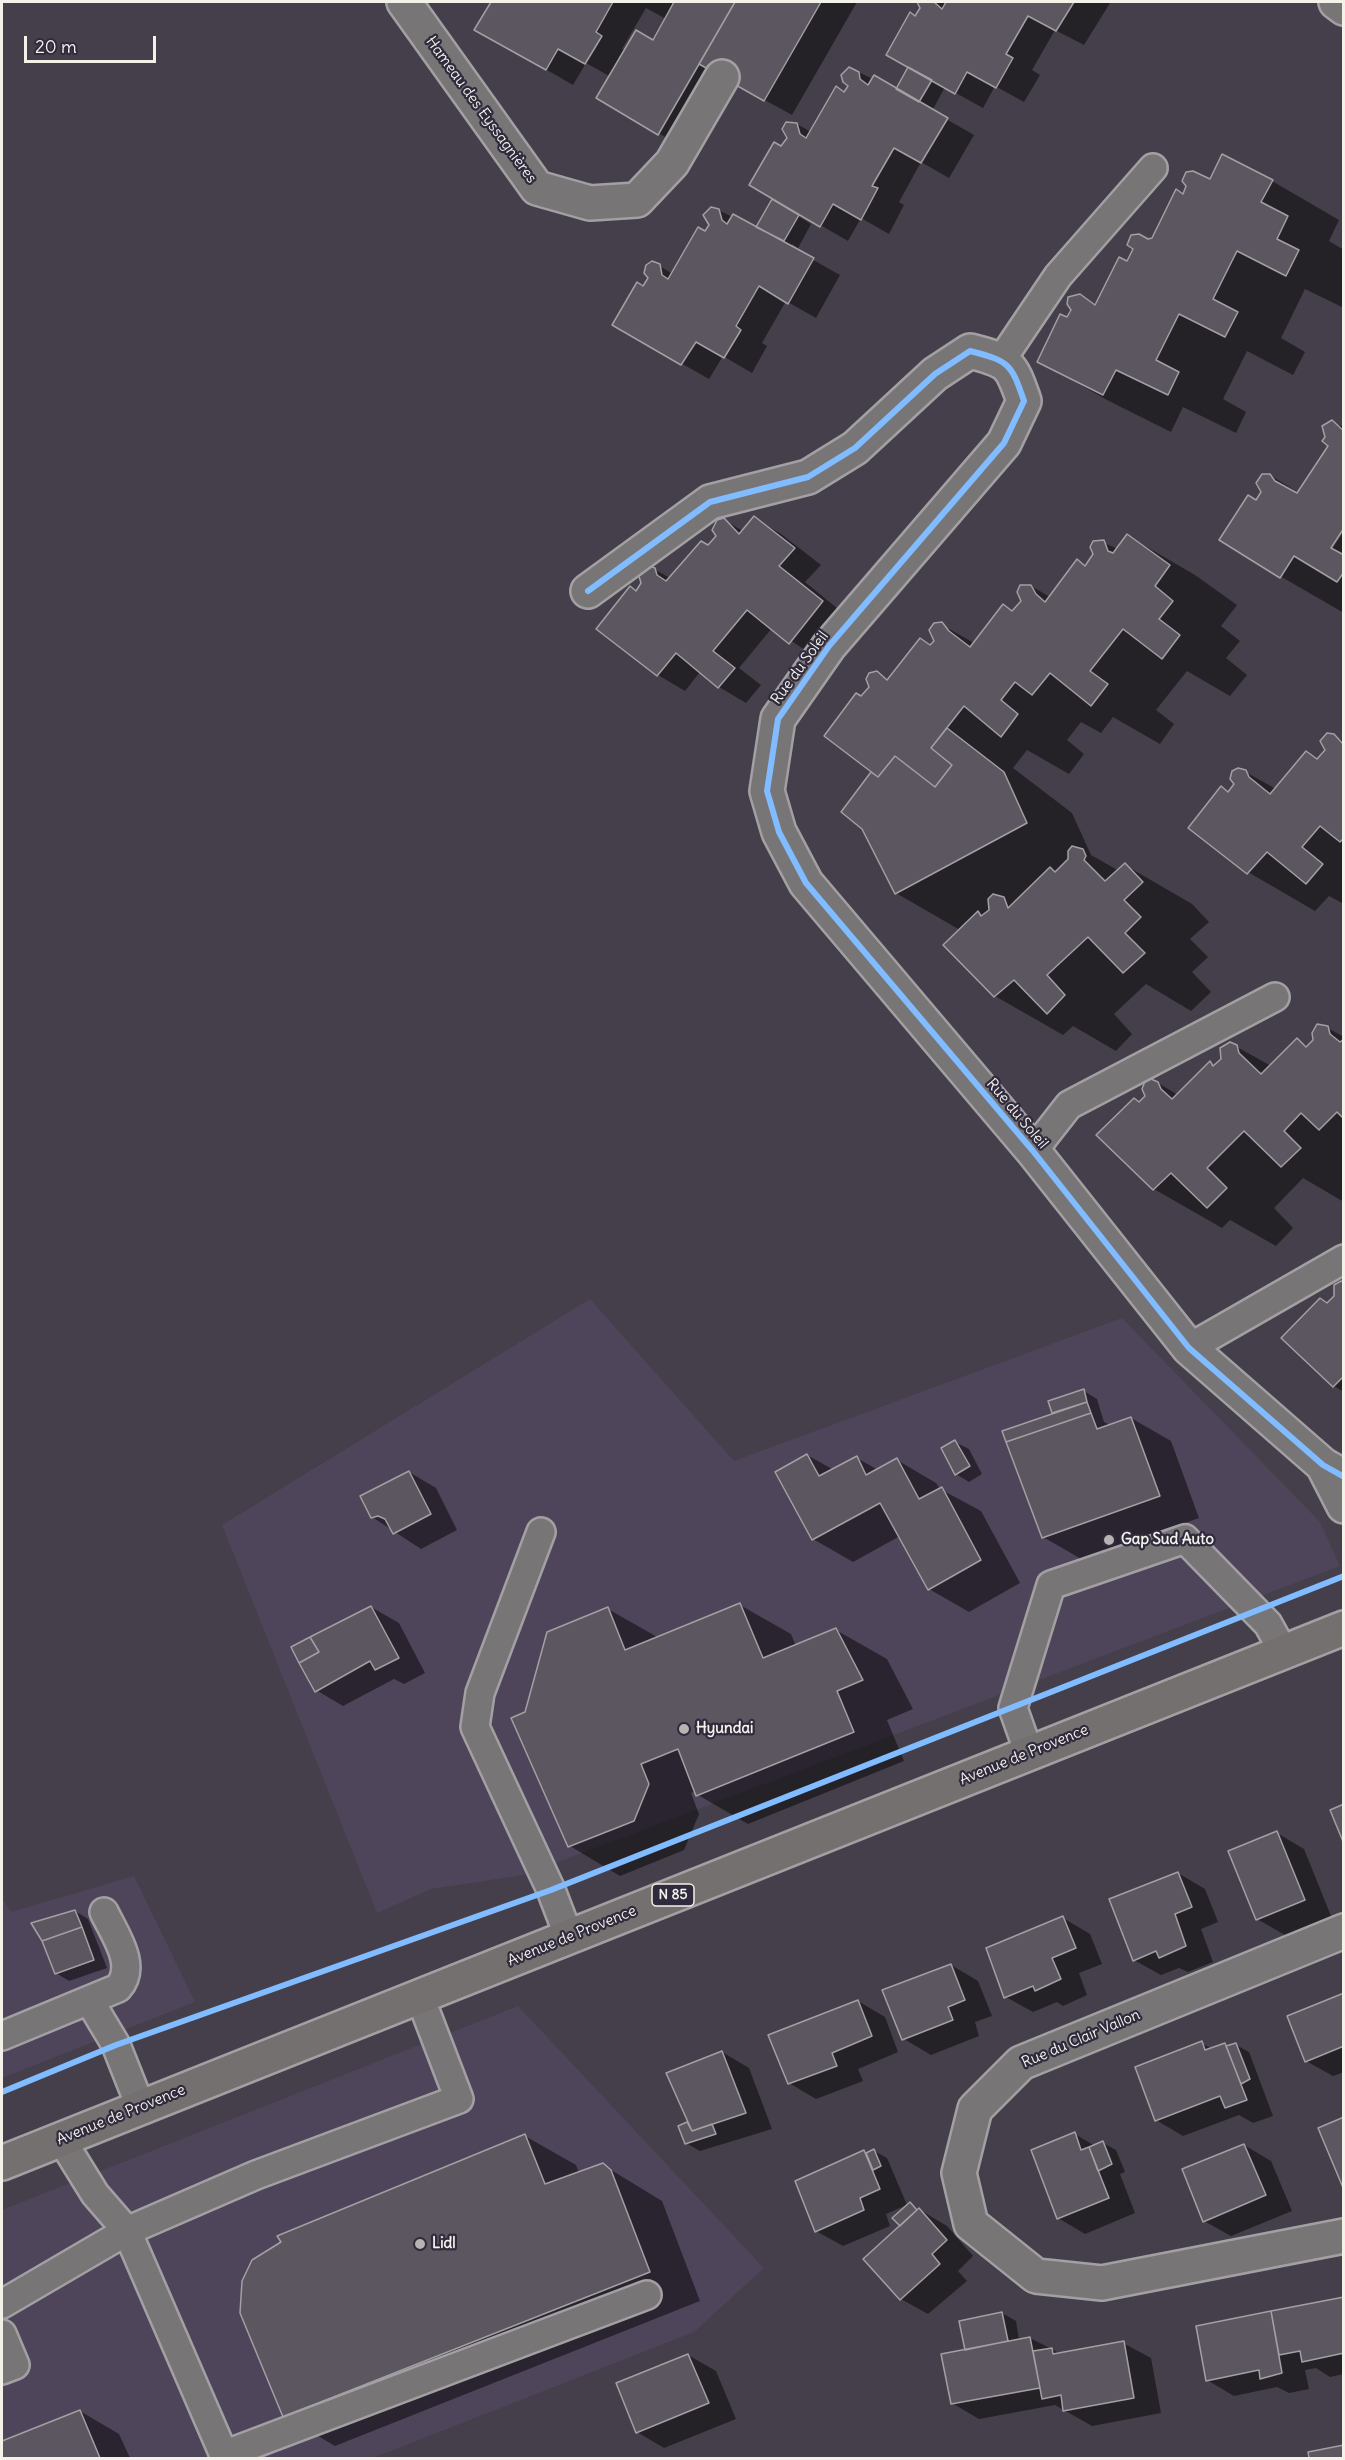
<!DOCTYPE html>
<meta charset="utf-8">
<style>
body{margin:0}
#map{position:relative;width:1345px;height:2460px;overflow:hidden;background:#443f4a;font-family:Delius,sans-serif}
canvas{display:block}
.frame{position:absolute;inset:0;border:3px solid #f4f1e8;pointer-events:none}
.scale{position:absolute;left:24px;top:36px;width:132px;height:27px;box-sizing:border-box;border:3px solid #f4f1e8;border-top:0;padding-left:8px;font-size:18px;line-height:21px;white-space:nowrap;color:#f4f1e8;-webkit-text-stroke:4px #2f2a3d;paint-order:stroke}
</style>
<div id="map">
<canvas width="1345" height="2460"></canvas>
<div class="frame"></div>
<div class="scale">20 m</div>
</div>
<script>
const ctx = document.querySelector('canvas').getContext('2d');
ctx.lineJoin = 'round';
function fill(path, color) {
  ctx.fillStyle = color;
  ctx.fill(path, 'evenodd');
}
function trace(path, color, width, dash) {
  ctx.strokeStyle = color;
  ctx.lineWidth = width;
  ctx.lineCap = dash ? 'butt' : 'round';
  ctx.setLineDash(dash || []);
  ctx.stroke(path);
}
function drawText(font, color, halo, rows, align = 'center') {
  ctx.font = font + ' Delius,sans-serif';
  ctx.lineWidth = 4.5;
  ctx.setLineDash([]);
  ctx.textBaseline = 'middle';
  ctx.strokeStyle = halo;
  ctx.fillStyle = color;
  for (const [text, x, y, turn = 0] of rows) {
    ctx.save();
    ctx.translate(x, y);
    ctx.rotate((+turn || 0) * Math.PI / 180);
    ctx.textAlign = isNaN(turn) ? turn : align;
    if (halo) ctx.strokeText(text, 0, 0);
    ctx.fillText(text, 0, 0);
    ctx.restore();
  }
}
const built = new Path2D(`
 M590,1299l144,162 388,-143 198,204 20,44 -816,309 -93,14 -54,24 -155,-388z
 M134,1876l61,126 -193,76v-180l9,14z
 M518,2006l246,262 -70,64 -321,126h-371v-248z`);
const shadow = new Path2D(`
 M492,2h365l-65,113 -65,-36 -41,70 -88,-51 13,-21 -25,-14 -13,22 -97,-56zM646,8l20,11 -13,22 -27,10 -4,-2z
 M919,2h22l5,2 2,-2 162,1 -26,42 -29,-15 -23,40 8,5 -16,27 -29,-16 -12,22 -38,-21 -13,24 42,24 -25,43 -28,-16 -22,40 5,3 -15,29 -28,-16 -13,23 -97,-56 31,-37 15,-24 14,8 34,-39 11,-22 41,19 13,-23 6,-49 5,-9z
 M1210,181h62l67,39 -10,21 15,9v58l-39,-19 -24,49 24,14 -12,23 -46,-24 -24,48 23,13 -10,21 -53,-26 -12,25 -64,-32 -68,-39 41,-65 16,9 31,-42 21,-22 5,-2 31,-44z
 M773,201l38,23 -13,24 -6,-4 -2,3 50,28 -24,43 -30,-17 -24,42 5,3 -15,27 -29,-17 -14,23 -95,-54 29,-37 13,-24 17,10 33,-41 12,-23 38,18z
 M1332,422l12,5v98l-19,28 3,2 16,-24v82l-64,-37 -24,-75 14,-26 29,18 31,-47z
 M754,518l27,16 40,31 -16,17 44,36 -32,40 -45,-30 -33,40 22,17 -15,18 -27,-16 -19,-15 -15,19 -27,-16 -60,-47 39,-36 17,-23 16,9 38,-31 10,-11 6,-16 19,11z
 M1128,536l67,39 42,30 -16,21 19,15 -14,17 21,17 -17,21 -43,-25 -31,39 18,14 -14,20 -47,-27 -12,16 -20,-11 -14,18 17,14 -15,20 -42,-24 -14,18 59,45 19,42 28,16 6,-6 67,39 17,18 -19,17 18,18 -16,15 19,20 -20,19 -45,-27 -32,30 18,20 -16,17 -43,-25 -10,9 -68,-39 -50,-51 15,-15 -64,-37 -33,-65 -20,-16 31,-40 -12,-74 15,-25 12,7 42,-33 13,-21 30,17 39,-31 18,-26 19,11 27,-36 9,5 8,-11 -3,-8 6,-7 21,9z
 M1333,736l11,5v163l-15,-8 -14,15 -67,-39 -27,-84 8,5 13,-23 34,19 42,-29z
 M1324,1026l20,11v165l-41,-24 -29,30 19,20 -17,18 -46,-26 -8,8 -68,-39 -56,-54 42,-32 18,-20 20,12 32,-32 5,3 22,-19 34,19 26,-26 12,7z
 M1337,1284h7v108l-10,-6 -50,-48 52,-41 -2,-8z
 M1084,1391l13,8 7,23 6,3 21,-7 40,23 28,77 -116,42 -40,-23 11,-123 -4,-12z
 M955,1442l14,7 13,25 -13,8 -13,-8z
 M807,1455l27,15 23,-12 21,12 19,-10 39,23 4,6 41,22 39,72 -51,29 -40,-23 -29,-53 -47,26 -40,-23z
 M409,1472l27,16 21,42 -36,19 -49,-32z
 M740,1605l51,29 5,12 40,-16 51,29 26,50 -26,11 17,41 -156,63 -50,-29 -2,-4 -5,2 8,21 -15,36 -64,26 -50,-30 -44,-133 82,-104 51,29z
 M371,1607l28,16 26,50 -21,11 -10,-5 -51,27 -27,-16z
 M1277,1833l27,16 27,67 -46,19 -28,-16z
 M1178,1873l27,16 13,33 -17,7 12,33 -25,10 -9,-4 -18,7 -27,-15z
 M75,1911l13,8 19,49 -38,13 -13,-8z
 M1063,1918l27,16 12,30 -23,9 8,22 -24,11 -6,-4 -24,10 -27,-15z
 M951,1965l27,16 14,35 -17,6 4,14 -48,19 -27,-16z
 M1344,1995v77l-11,4 -27,-15z
 M858,2001l27,16 13,35 -40,17 5,12 -47,18 -27,-16z
 M1201,2043l11,6 24,-4 13,7 24,64 -20,7 -14,-8 -56,21 -27,-16z
 M722,2052l27,16 23,61 -72,22 -14,-8 1,-19 4,2z
 M1075,2134l20,12 8,-3 13,7 9,22 -5,2 15,39 -50,21 -27,-16z
 M525,2136l51,29 3,8 24,-8 59,36 38,100 -365,145 -51,-30z
 M1244,2145l27,16 21,50 -61,25 -27,-15z
 M864,2151l4,2 6,-2 13,7 20,47 -21,9 4,12 -47,20 -27,-15z
 M910,2204l37,22 26,30 -15,15 9,10 -39,33 -27,-15 1,-73z
 M1344,2298v76l-14,3 -14,-9 -11,2 4,19 -20,4 -12,-6 -43,9 -27,-16 -9,-53z
 M1002,2313l14,8 3,19 11,-2 31,16 62,-11 28,15 10,55 -69,13 -37,-21 -76,14 -27,-16 15,-53z
 M688,2355l28,16 20,48 -72,29 -27,-16z
 M80,2411l39,23 11,24h-128v-15z`);
const building = new Path2D(`
 M491,2h122l-17,30 6,4 -17,28 -27,-15 -12,21 -72,-40z
 M674,2h61l-77,133 -62,-37 40,-68 17,10z
 M735,2h86l-57,99 -65,-37z
 M917,2h17l8,7 4,-7h128l-18,29 -28,-15 -22,38 7,4 -17,30 -29,-16 -12,22 -69,-39 24,-43 5,4 5,-8z
 M849,67l10,5 1,7 8,6 6,-10 74,43 -27,45 -27,-15 -22,38 6,2 -17,32 -28,-16 -13,23 -71,-42 25,-43 7,4 6,-8 -5,-9 4,-7 11,1 3,11 6,4 30,-52 8,6 4,-6 -5,-4 -2,-7z
 M908,67l24,13 -13,22 -23,-13z
 M1222,154l51,26 -12,22 27,14 -11,23 22,11 -13,26 -49,-25 -24,48 25,13 -13,25 -46,-23 -23,46 23,12 -11,23 -52,-25 -13,25 -66,-33 23,-48 7,3 4,-7 -4,-6 1,-7 12,-3 15,11 24,-48 8,4 6,-12 -6,-4 4,-10 8,-1 9,5 4,-1 24,-49 7,5 3,-8 -4,-5 4,-9 7,-1 17,8z
 M772,199l27,16 -15,26 -28,-14z
 M711,207l8,2 3,11 5,4 6,-10 81,44 -26,46 -29,-18 -23,40 5,4 -17,28 -28,-16 -15,23 -69,-40 25,-43 6,4 5,-8 -4,-5 2,-8 6,-4 8,3 2,11 6,4 30,-52 7,4 4,-6 -6,-10z
 M1332,420l12,11v97l-13,20 13,7v17l-7,10 -43,-26 -14,22 -61,-38 29,-45 8,5 5,-8 -5,-9 6,-9h8l5,7 22,12 31,-47 -6,-5 3,-4 -3,-11z
 M754,516l41,32 -16,18 44,35 -34,43 -42,-34 -34,41 22,17 -17,20 -42,-35 -19,23 -61,-47 34,-43 6,5 5,-8 -3,-10 9,-8 8,3 2,7 9,6 35,-40 7,4 8,-9 -4,-6 5,-10 7,-2 15,16z
 M1127,534l43,31 -15,21 18,15 -14,18 21,16 -18,24 -39,-30 -33,42 18,13 -17,22 -41,-33 -18,22 -17,-13 -14,18 17,14 -17,23 -37,-31 -33,42 21,17 -17,22 -40,-31 -17,21 -54,-41 32,-43 5,3 8,-9 -3,-8 3,-6 8,-2 10,9 33,-42 10,7 4,-4 -5,-11 5,-7 8,-1 7,9 21,16 33,-43 9,7 9,-10 -4,-9 3,-7h11l5,9 9,8 32,-43 8,7 8,-12 -3,-7 3,-6 11,-1 4,11 5,2z
 M947,728l57,44 23,51 -132,71 -33,-65 -21,-17 30,-40 7,5 17,-21 40,31 17,-22 -21,-17z
 M1327,733l7,1 10,11v93l-4,4 -20,-16 -18,21 21,17 -17,20 -39,-32 -20,22 -59,-46 33,-42 7,6 6,-8 -4,-5 2,-8 6,-3 8,2 3,7 21,17 36,-43 11,8 8,-9 -5,-9z
 M1072,846l11,3 3,7 -2,4 21,21 20,-18 18,19 -19,18 17,17 -16,16 20,20 -22,20 -35,-36 -41,38 18,20 -18,19 -33,-34 -20,17 -51,-52 35,-34 3,5 8,-6 -1,-11 5,-5 11,3 4,11 42,-41 5,5 13,-13v-8z
 M1317,1024l11,2 2,8 10,8 4,-3v80l-7,-7 -18,18 -18,-17 -17,18 17,17 -20,19 -37,-36 -37,37 20,20 -20,20 -36,-35 -18,17 -57,-55 38,-37 5,4 6,-6 -3,-7 3,-8 6,-2 7,3 3,7 11,10 38,-38 3,5 8,-7 -1,-11 10,-6 7,3 2,8 22,21 36,-36 9,9 7,-7 -1,-7z
 M1341,1281l3,1v94l-11,11 -52,-49 39,-40 7,5 7,-7v-11z
 M1084,1389l3,13 -35,11 -4,-12z
 M1087,1402l4,11 -85,29 -4,-11z
 M1091,1413l6,16 34,-12 29,79 -118,42 -36,-96z
 M955,1440l15,26 -15,9 -14,-27z
 M807,1454l12,22 38,-20 9,19 31,-17 22,41 23,-12 39,73 -53,30 -48,-87 -68,37 -37,-68z
 M409,1471l22,43 -38,20 -8,-15 -7,-3 -7,2 -11,-22z
 M740,1603l23,55 73,-30 27,52 -26,11 17,41 -158,64 -18,-47 -37,15 8,20 -15,37 -66,26 -57,-129 14,-6 22,-80 61,-25 17,43z
 M371,1606l28,52 -24,12 -5,-9 -55,31 -16,-29 20,-11 -9,-15z
 M310,1637l9,15 -20,11 -8,-16z
 M1344,1804v40l-14,-34z
 M1277,1831l28,69 -49,20 -28,-69z
 M1178,1872l14,35 -17,7 11,32 -27,12 -3,-7 -23,10 -24,-62z
 M75,1910l7,17 -40,14 -11,-18z
 M1063,1916l13,32 -24,10 9,21 -26,12 -2,-5 -29,12 -18,-50z
 M82,1927l12,33 -39,14 -13,-33z
 M951,1964l14,36 -17,7 5,13 -51,20 -20,-50z
 M1344,1993v53l-39,16 -18,-46z
 M858,2000l14,36 -40,17 5,13 -49,18 -20,-49z
 M1202,2041l3,9 20,-7 22,57 -22,8 -5,-12 -65,25 -20,-54z
 M1236,2043l14,36 -9,5 -15,-38z
 M722,2051l24,62 -54,18 -26,-58z
 M1344,2117v73l-26,-62z
 M687,2122l5,9 20,-7 4,10 -31,10 -7,-18z
 M1075,2132l6,18 8,-3 20,51 -52,21 -26,-69z
 M525,2134l20,50 58,-21 8,7 39,102 -367,145 -43,-104 2,-32 10,-21 29,-18 -4,-6z
 M1103,2141l9,23 -14,7 -9,-24z
 M1244,2144l22,51 -63,27 -21,-53z
 M874,2149l7,17 -8,4 -7,-17z
 M864,2150l16,39 -20,9 4,12 -49,22 -20,-51z
 M910,2202l7,8 -17,16 -8,-8z
 M919,2208l28,32 -15,14 8,10 -40,36 -37,-41z
 M1344,2297v56l-42,9 -2,-11 -21,4 -8,-44z
 M1271,2311l11,62 -22,6 -1,-9 -53,11 -10,-55z
 M1002,2312l6,29 -43,9 -6,-29z
 M1030,2337l10,51 -89,16 -10,-50z
 M1124,2341l10,57 -71,13 -2,-16 -19,4 -9,-48 19,-3 1,6z
 M688,2354l21,49 -73,30 -20,-50z
 M80,2410l20,48h-98v-17z
 M1344,2445v13h-35l-1,-6z`);
const service = new Path2D(`
 M1002,359l56,-83 95,-108
 M1033,1151l36,-46 206,-108
 M1189,1348l155,-89
 M541,1532l-61,161 -5,34 76,163 18,47
 M1029,1753l-16,-45 38,-123 134,-46 83,85 15,27
 M89,2000l27,45 25,63
 M2,2036l116,-48c20,-22 -3,-53 -14,-76
 M61,2139l34,55 32,37 97,224 423,-160
 M2,2304l125,-73 129,-56 203,-76 -39,-102
 M2,2334l13,31 -13,5`);
const minor = new Path2D(`
 M404,2l133,186 53,15 47,-3 35,-37 50,-86
 M1336,2l8,6
 M588,591l122,-89 98,-25 47,-29 80,-74 35,-23c39,10 41,12 54,50l-20,42 -175,203 -51,73 -11,72 12,41 27,51 227,268 156,197 134,117 21,12
 M1323,1465l21,41
 M1344,1931l-323,132 -46,46 -16,64 12,51 65,52 66,7 242,-47`);
const primary = new Path2D(`
 M2,2163l1342,-535`);
const cycleway = new Path2D(`
 M588,591l122,-89 98,-25 47,-29 80,-74 35,-23c39,10 41,12 54,50l-20,42 -175,203 -51,73 -11,72 12,41 27,51 227,268 156,197 134,117 21,12
 M2,2092l114,-47 435,-155 793,-314`);
const markers = [
 [1109,1540,6,"#b6b3b1"],
 [684,1729,6,"#b6b3b1"],
 [420,2244,6,"#b6b3b1"]
];
const shields = [
 [673,1895,42]
];
const shieldNames = [
 ["N 85",673,1895]
];
const streetNames = [
 ["Hameau des Eyssagnières",481,110,54],
 ["Rue du Soleil",800,668,-54],
 ["Rue du Soleil",1017,1114,50],
 ["Avenue de Provence",1024,1755,-22],
 ["Avenue de Provence",572,1936,-22],
 ["Rue du Clair Vallon",1081,2039,-23],
 ["Avenue de Provence",121,2115,-22]
];
const poiNames = [
 ["Gap Sud Auto",1121,1540],
 ["Hyundai",696,1729],
 ["Lidl",432,2244]
];
fill(built, '#4f455a');
fill(shadow, '#0007');
fill(building, '#5c5660');
trace(building, '#a3a0a3', 1.5);
trace(service, '#a3a0a3', 32);
trace(minor, '#a3a0a3', 38);
trace(primary, '#a3a0a3', 38);
trace(service, '#787577', 27);
trace(minor, '#787577', 33);
trace(primary, '#73706f', 33);
trace(cycleway, '#80bcff', 6);
for (const [x, y, r, color] of markers) {
  const dot = new Path2D();
  dot.arc(x, y, r, 0, 2 * Math.PI);
  ctx.fillStyle = color;
  ctx.fill(dot);
  trace(dot, '#2f2a3d', 2);
}
for (const [x, y, w] of shields) {
  const box = new Path2D();
  box.roundRect(x - w / 2, y - 11, w, 22, 4.5);
  ctx.fillStyle = '#2f2a3d';
  ctx.fill(box);
  trace(box, '#f4f1e8', 1.5);
}
drawText('bold 14px', '#f4f1e8', null, shieldNames);
drawText('15px', '#f4f1e8', '#2f2a3d', streetNames);
drawText('bold 15px', '#f4f1e8', '#2f2a3d', poiNames, 'left');
</script>
